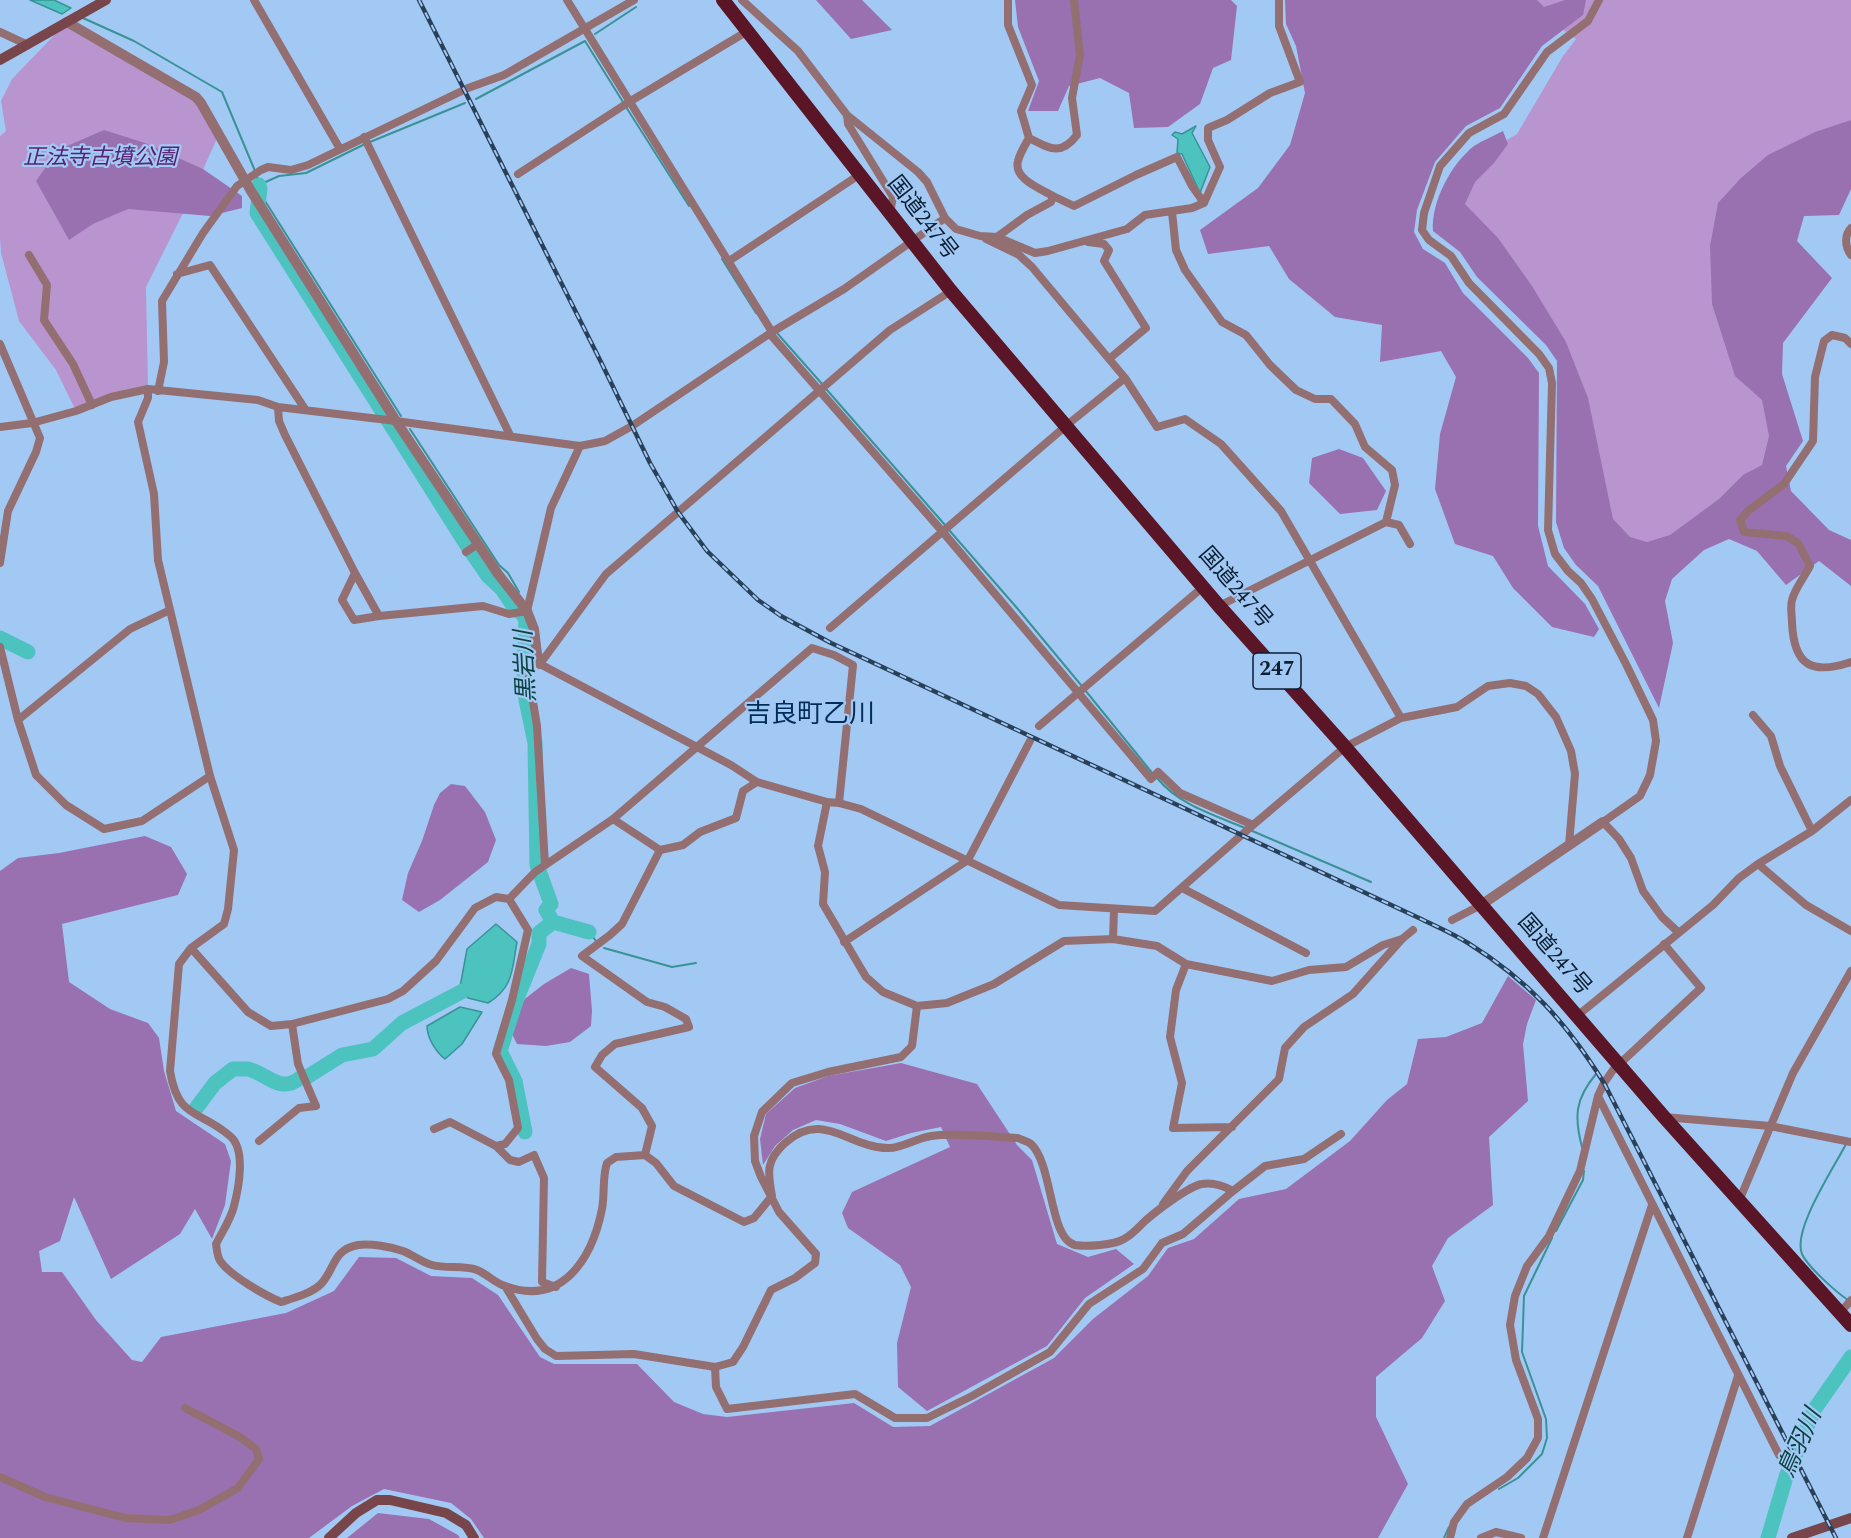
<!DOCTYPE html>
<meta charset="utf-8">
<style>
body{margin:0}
canvas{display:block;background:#a2c8f4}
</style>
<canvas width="1851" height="1538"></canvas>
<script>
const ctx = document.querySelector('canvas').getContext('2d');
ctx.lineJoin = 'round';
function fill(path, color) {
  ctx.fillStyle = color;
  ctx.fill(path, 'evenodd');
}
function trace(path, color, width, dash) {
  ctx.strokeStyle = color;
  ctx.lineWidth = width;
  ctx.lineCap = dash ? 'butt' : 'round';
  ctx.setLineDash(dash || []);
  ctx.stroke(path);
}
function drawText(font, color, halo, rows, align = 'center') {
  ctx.font = font + ' Spectral,"Noto Sans JP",serif';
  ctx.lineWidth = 4.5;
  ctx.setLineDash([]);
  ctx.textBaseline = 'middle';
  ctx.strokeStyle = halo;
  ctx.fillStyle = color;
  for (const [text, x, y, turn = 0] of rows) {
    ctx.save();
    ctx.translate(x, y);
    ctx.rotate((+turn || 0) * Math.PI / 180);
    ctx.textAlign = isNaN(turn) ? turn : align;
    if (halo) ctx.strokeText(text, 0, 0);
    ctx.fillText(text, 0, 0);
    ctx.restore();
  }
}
const green = new Path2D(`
 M1526,0h325v132l-77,32 -5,232 9,41 -9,32 -46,37 -77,45 -39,-28 -47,-178 -107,-136 44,-63 20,-12 46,-78 13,-17 -40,-28z
 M67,22l129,75 23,37 -31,69 -42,84 2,102 -72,22 -20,-41 -37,-49 -18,-68 -1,-16v-101l6,-5 -5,-30 11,-22z`);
const forest = new Path2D(`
 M816,0h46l30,30 -41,9z
 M1015,0h216l6,6 -6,54 -18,8 -13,36 -32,23 -34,1 -5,-35 -29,-15 -31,8 -11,25h-30l11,-30 -21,-54z
 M1285,0h252l7,7 21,-7h21l-3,15 -41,31 -42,62 -34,18 -31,36 -18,48 -3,22 9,17 22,14 18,30 65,65 11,15 -1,153 10,40 37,38 14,25 -5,8 -42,-10 -39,-39 -20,-32 -38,-12 -20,-55 5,-55 16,-57 -15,-26 -61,11 2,-37 -47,-8 -46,-38 -20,-33 -61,8 -8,-24 58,-42 32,-43 15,-52 -9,-47 -10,-22z
 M1851,120v69l-12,26 -35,1 -7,25 35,37 -49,65 -1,31 21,67 -17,25 5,25 38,39 22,10v46l-32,-25 -33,24 -29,-34 -28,-12 -25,11 -32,29 -7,22 8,42 -14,65 -61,-122 -22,-21 -12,-17 -8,-26 1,-161 -11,-16 -69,-68 -17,-25 -27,-21c-2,-29 18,-67 41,-85 9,-6 20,-10 29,-15l5,13 -14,19 -19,19 -10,22 33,34 34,48 34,56 22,56 25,121 17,18 17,5 23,-7 49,-36 24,-24 19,-10 7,-29 -7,-36 -27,-24 -23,-72 -2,-58 8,-43 23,-25 27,-23 47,-23z
 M104,130l41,13 58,26 39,27v12l-32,8 -82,-7 -35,15 -24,16 -33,-59 22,-31z
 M1339,449l24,9 23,33 -9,19 -37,4 -31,-31 3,-25z
 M451,784l14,2 20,26 11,28 -8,22 -48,38 -21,12 -17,-12 6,-27 14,-32 12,-36 6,-12z
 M145,836l26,11 16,27 -9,21 -116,29 7,58 41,27 38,14 11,15 5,33 12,40 49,33 6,17 -6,44 -13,34 -17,-30 -15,25 -69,45 -37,-82 -14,44 -21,10 3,21h20l34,48 36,40 10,2 19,-25 125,-24 48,-22 25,-34 37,1 35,18 41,2 26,17 42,62 14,7h83l37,38 29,12 24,3 127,-14 39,24 37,-1 124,-68 39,-39 55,-43 20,-28 26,-9 45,-40 47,-10 64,-48 37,-41 20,-16 11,-45 28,-2 36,-14 26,-47 28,24 -9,24 -4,20 5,57 -39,36 4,68 -45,33 -16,28 13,35 -23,37 -46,39v40l32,67 -30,54h-894l-13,-19 -20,-16 -67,-14 -32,17 -43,32h-309v-667l18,-13 41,-5z
 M571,968l18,6 3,37 -1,15 -21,16 -24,4 -29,-2 -8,-16 8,-23 27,-21z
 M901,1063l76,21 40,61 15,15 25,84 31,13 28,-8 18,15 -49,34 -38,48 -120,65 -29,-24 -1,-44 14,-56 -11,-22 -52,-37 -6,-15 10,-21 98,-45 -9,-20 -30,6 -25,8 -46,-17 -24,-4 -23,10 -18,16 -12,19 -3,-26 6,-25 29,-26 33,-12z
 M378,1513l51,6 29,16 2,3h-113z`);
const water = new Path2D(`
 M30,0h24l17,8 -9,6z
 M1196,126l-4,7 18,34 -10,26 -18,-39 -5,-1 1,-14 -6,-4 3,-3 7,2z
 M496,924l21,18c-5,27 -3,45 -29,61l-20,-5 -8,-11 7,-38z
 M460,1007l22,5 -20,32 -17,15c-9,-7 -18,-21 -18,-33z`);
const stream = new Path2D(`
 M83,18l51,23 88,51 33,79
 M595,34l41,-27
 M476,99l109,-58 38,61
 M626,107l63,99
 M370,142l95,-39
 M257,177l2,8 20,-9 27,-3 59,-29
 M260,193l141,223
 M722,259l34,54
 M777,333l46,52
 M827,390l118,135
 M410,429l89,136 9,8 11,19
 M949,530l68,78 64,77
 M1085,690l68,84
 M1157,778c22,27 57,37 88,50
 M1250,830l121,52
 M589,932l7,9
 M604,948l68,19 24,-4
 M1846,1144c-12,24 -54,86 -44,110 6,13 34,38 46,46
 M1582,1147c-8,-30 -7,-48 14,-73
 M1556,1231l27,-51 1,-9
 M1499,1489l19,-11 24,-24 5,-16 -1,-19 -24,-67 2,-56 28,-58
 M1444,1538l5,-11`);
const river = new Path2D(`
 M259,185l1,4 -3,24 211,334 20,29 14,13 10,15 14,14 -2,50 2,32 9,43 2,122 14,39 -5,6 7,12 -14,11v11l-23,57 -16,50 15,30 10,51
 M0,638l28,14
 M553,922l36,10
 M307,1077l35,-22 31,-6 29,-26 61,-32
 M197,1107l18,-24 18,-14c5,0 10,0 15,0 20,5 32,25 52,9
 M1768,1538l18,-61 28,-67 37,-53`);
const minor = new Path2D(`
 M254,0l86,149
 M567,0l205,332
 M742,0l56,51 49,64 1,9 45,73 -3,16
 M1599,0l-11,21 -41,31 -43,62 -35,19 -29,33 -16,47 -2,17 7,10 22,16 18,27 70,71 10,14 3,15 -4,147 7,24 13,17 13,12 11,16 34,65 27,56 3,21 -6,34 -10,21 -37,26 16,17 12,19 12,33 19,26 16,15
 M0,32l28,13
 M847,115l71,57 9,10 18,36
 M364,137l146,298
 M1029,138c21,11 32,18 48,-3l-5,-37 8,-43 -6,-55
 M518,174l111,-72 117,-70
 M1053,196l21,10 62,-31 41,-18 15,29 12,17
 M1172,212l4,38 9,20 37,52 24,13 24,30 26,25 19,9h16l24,25 10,23 27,23 3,15 -9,37
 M1851,228c-7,7 -6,19 0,27
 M997,237l30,-22 24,-13 2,-6c-12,-7 -40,-17 -35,-35 2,-8 7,-16 11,-23l-8,-27 11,-26 -24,-60v-25
 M986,239l33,16 13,12 93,111 32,49 28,-8 36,25 60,67 120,207
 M1088,242l16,2 5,6 -5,11 42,67 -37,31
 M29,255l18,30 -3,35 29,44 19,41
 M729,261l130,-86
 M177,274l33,-9 95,144
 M951,291l-61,39 -284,244 -66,90 191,101 26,17 70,20 12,1 22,6 198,96 96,6 98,-86 92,-78 56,-29 56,-11 31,-21 22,-3 16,3 12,8 18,23 15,34 4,23 -6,71
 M770,334l172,197 209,248 7,-7 22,21 73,32
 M0,344l40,94 -4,14 -28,59 -8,52
 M1851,344l-6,-6 -13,-3 -8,6 -9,36 -2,64 -29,43 -36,27 -8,9 4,12 42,4 12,7 12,23c-5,10 -15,22 -18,34 -2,6 0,16 0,23 2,43 20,52 59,39
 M148,389v9l-10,24 16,72 4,66 52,216 24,74 -6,59 -4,15 -33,24 -12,16 -9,107c8,49 29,38 60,65 16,13 9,51 4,70 -3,13 -12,26 -18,38 1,5 1,14 5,18 10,14 45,34 60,40 13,-4 32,-9 41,-19 14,-17 11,-33 36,-38 13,-2 33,2 45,6 10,4 19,11 29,14 14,4 31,0 45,5 10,4 18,13 28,16 57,21 87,-27 97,-77 3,-16 0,-31 5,-46l9,-6 29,-2 11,8 18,23 70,36 10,-4 18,-22c-4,-23 -7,-35 13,-53 38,-34 64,5 103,5 12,1 29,-10 43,-12 24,-4 62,1 87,2 4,2 9,3 13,6 22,20 18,95 44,101 11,2 39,0 49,-6 8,-4 15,-12 21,-18 10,-9 44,-35 57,-37 11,-2 22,2 31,7l-50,43 -21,9 -19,26 -54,35 -39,48 -78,44 -45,22h-32l-40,-24 -128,15 -11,-22 -1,-20
 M158,391l6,-29 -2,-61 41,-68 34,-47 24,-16 7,-3 23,3 17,-5 160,-77 36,-13 130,-75
 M278,407l1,14 6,14 70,138 24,43
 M0,427l32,-4 44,-12 35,-14 37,-8 110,11 20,7 118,14 184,25 25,-5 27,-15 140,-94 72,-43 101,-71 11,11 24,7 17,1 38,16 13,-2 79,-22 18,-14 47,-7 12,-5 16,-36 -12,-27v-12l19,-8 43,-27 30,-11 -21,-56v-26
 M466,552l12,-8
 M355,573l-13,27 12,20 25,-4 104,-10 26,8 18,-3 24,-103 29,-62
 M1219,606l167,-84 13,3 11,19
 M830,628l237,-203 58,-47
 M0,647l18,73 18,55 30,30 38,24 38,-8 68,-45
 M537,654l-10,11 10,61 8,139
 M1753,715l18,21 9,30 32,65
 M18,720l112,-91 40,-19
 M1039,726l164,-139
 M827,802l-9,44 7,26 -2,32 43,73 17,15 34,14 30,-3 47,-19 70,-43 49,-2 44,7 29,18 86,17 37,-11 37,-3 37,-22 19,-6
 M613,819l47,31 -38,74 -12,11 -28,21 65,46 18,5 21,12 3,8 -74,17 -13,11 -7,12 47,41 10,18 -7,29
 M660,850l23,-5 17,-13 36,-14 7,-27 14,-9
 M1758,864l48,41 45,26
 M1182,888l124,65
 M1452,920l29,-15
 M1113,939l1,-30
 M844,942l124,-82 62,-119
 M191,948l57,64 23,14 21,-2 96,-25 15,-8 33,-30 39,-53 21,-11 13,2 26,-27 78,-53 199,-171 22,7 19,10 -14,138
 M1186,964l-10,26 -6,47 12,46 -9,45 59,-1
 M1577,1016l136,-111 26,-27 19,-14 54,-33 39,-31
 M1598,1096l181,359
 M1664,1117l106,9 81,16
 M434,1129l16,-7 46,24 9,-2 13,-16 -9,-48 -13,-26 16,-54 16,-70 -19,-31
 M259,1141l40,-33 17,-2 -18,-42 -6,-40
 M496,1146l14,14 9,2 15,-7 10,23 -2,104 14,5
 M1233,1191l32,-25 39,-7 37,-25
 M1739,1201l54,-128 58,-102
 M1163,1204l24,-33 92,-92 6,-31 19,-21 49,-33 49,-55 11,-9
 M505,1286l32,53 8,10 11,7 78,-2 81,13 18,-5 10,-15 28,-57 24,-12 20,-15 1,-9 -37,-42 -18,-35 -6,-16 -1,-25 8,-24 30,-29 36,-11 73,-15 11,-11 5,-40
 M1840,1313l11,-13
 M0,1477l45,20 80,21 45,2 29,-10 39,-22 21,-29 -3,-10 -16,-12 -55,-29
 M1450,1538l4,-16 13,-18 40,-27 20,-19 11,-20v-19l-22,-59 -6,-35 5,-29 12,-30 22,-30 31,-65 18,-75 6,-13 9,-13 88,-82 -37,-44
 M1481,1538l15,-6 25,6
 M1543,1538l109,-333
 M1687,1538l51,-162`);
const tertiary = new Path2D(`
 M67,22l129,75 5,6 50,88 145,230 102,153 29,37 7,18 3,25 3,10
 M1481,905l122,-83`);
const secondary = new Path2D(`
 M0,60l106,-60
 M329,1538l27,-25 21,-13h13l56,13 20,12 8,13
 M1792,1538l59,-20`);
const trunk = new Path2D(`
 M723,0l228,291 268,315 126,141 319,370 187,208`);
const rail = new Path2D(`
 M419,0l182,362 49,101 28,49 29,39 51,49 23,16 50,27 588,275c16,8 33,15 49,25 61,38 98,79 136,140l232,455`);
const shields = [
 [1277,671,48]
];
const shieldNames = [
 ["247",1277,671]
];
const parkNames = [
 ["正法寺古墳公園",100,160]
];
const streetNames = [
 ["国道247号",921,219,52],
 ["国道247号",1234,589,49],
 ["国道247号",1553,956,49]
];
const waterNames = [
 ["黒岩川",528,666,-93],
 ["鳥羽川",1802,1444,-66]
];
const quarterNames = [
 ["吉良町乙川",810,717]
];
fill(green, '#b995cf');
fill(forest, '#9971b1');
fill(water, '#4dc3bf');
trace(water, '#399295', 1.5);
trace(stream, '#399295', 2);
trace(river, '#4dc3bf', 15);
trace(minor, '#936f72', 8);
trace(tertiary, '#936f72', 10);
trace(secondary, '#78454b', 10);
trace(trunk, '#5a1626', 14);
trace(rail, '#294059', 4.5);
trace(rail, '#a2c8f4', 2, [7]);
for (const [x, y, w] of shields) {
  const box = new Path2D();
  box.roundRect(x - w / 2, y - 18, w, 36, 4.5);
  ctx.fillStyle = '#a2c8f4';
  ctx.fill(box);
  trace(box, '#0b1e32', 1.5);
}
drawText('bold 21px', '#0b1e32', null, shieldNames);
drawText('italic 22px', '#572271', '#a2c8f4', parkNames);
drawText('22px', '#0b1e32', '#a2c8f4', streetNames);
drawText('italic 24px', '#0d4341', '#a2c8f4', waterNames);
drawText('26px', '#002d5a', '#a2c8f4', quarterNames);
</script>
